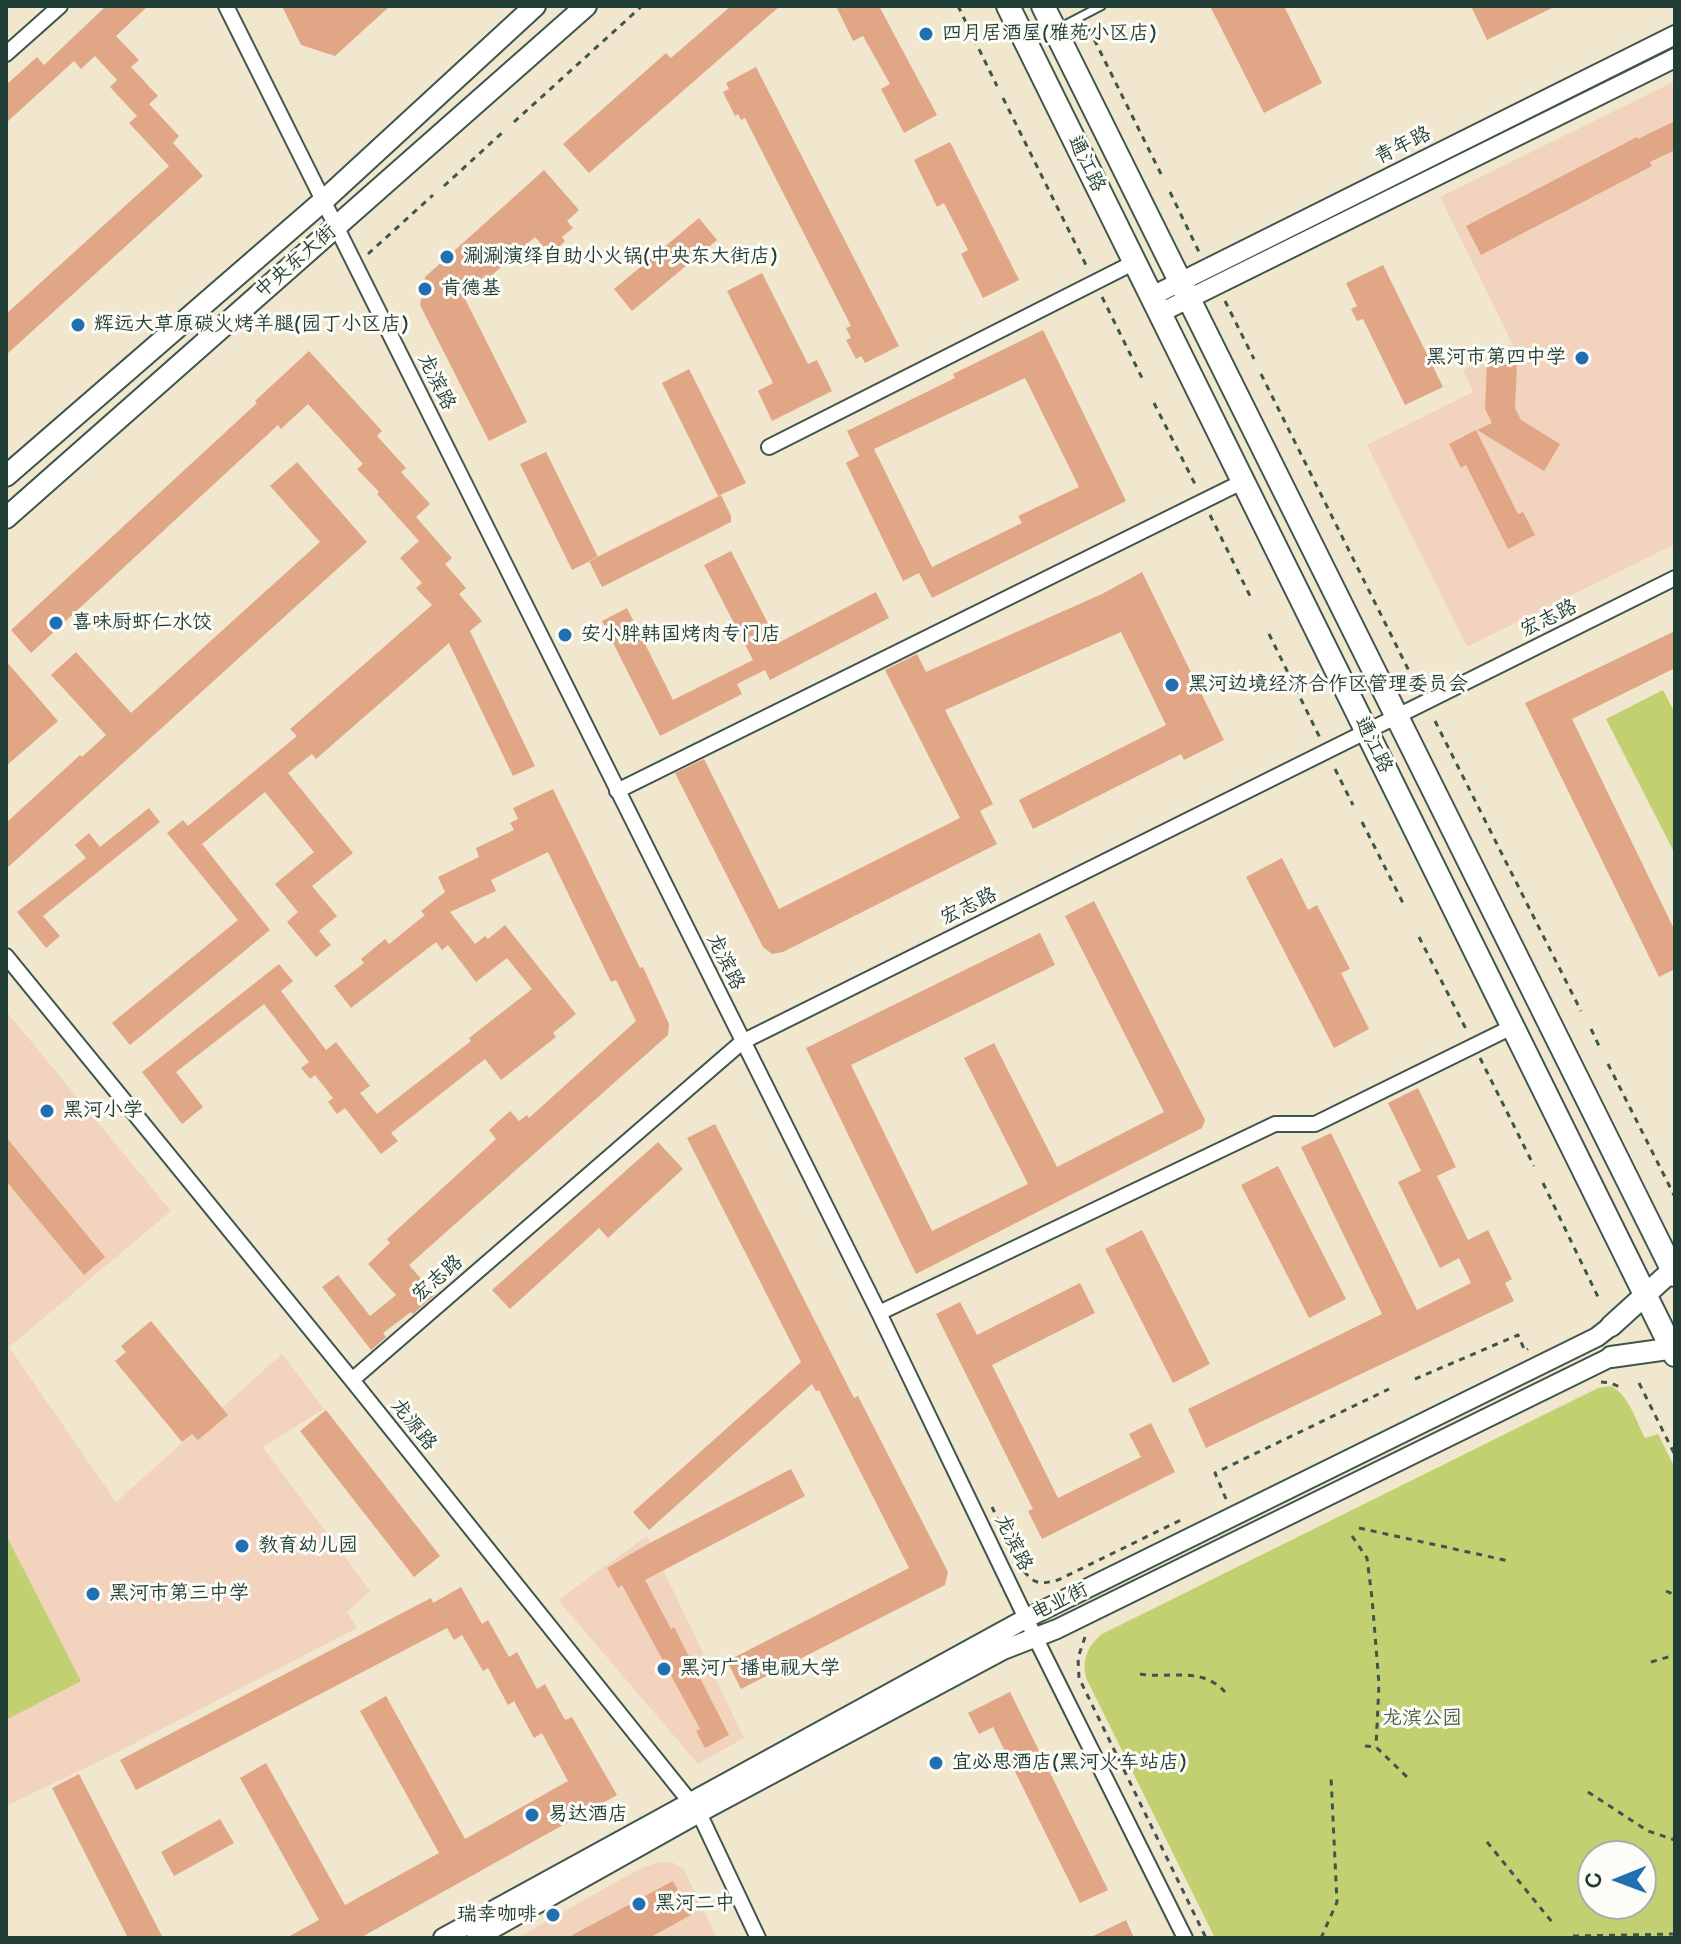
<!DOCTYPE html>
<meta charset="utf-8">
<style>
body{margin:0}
#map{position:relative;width:1681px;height:1944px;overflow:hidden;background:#f1e7ce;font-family:"Balsamiq Sans",sans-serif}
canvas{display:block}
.frame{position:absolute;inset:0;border:8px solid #1f3d34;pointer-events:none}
.north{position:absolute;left:1577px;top:1840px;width:80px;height:80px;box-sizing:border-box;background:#fdfcf7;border:2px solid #a4b0a9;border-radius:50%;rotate:269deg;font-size:22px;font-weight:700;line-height:32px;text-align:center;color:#1f3d34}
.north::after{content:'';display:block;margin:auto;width:28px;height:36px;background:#1f6fb2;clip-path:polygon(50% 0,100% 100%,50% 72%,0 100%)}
</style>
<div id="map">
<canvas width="1681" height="1944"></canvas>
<div class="frame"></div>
<div class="north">С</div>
</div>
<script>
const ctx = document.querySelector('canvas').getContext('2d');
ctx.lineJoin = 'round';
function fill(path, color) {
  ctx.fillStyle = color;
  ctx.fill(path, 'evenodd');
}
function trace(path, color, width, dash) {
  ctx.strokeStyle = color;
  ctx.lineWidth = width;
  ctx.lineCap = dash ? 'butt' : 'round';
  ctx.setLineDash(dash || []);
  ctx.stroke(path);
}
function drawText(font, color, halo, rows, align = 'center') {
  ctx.font = font + ' "Balsamiq Sans","LXGW WenKai TC",sans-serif';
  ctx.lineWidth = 6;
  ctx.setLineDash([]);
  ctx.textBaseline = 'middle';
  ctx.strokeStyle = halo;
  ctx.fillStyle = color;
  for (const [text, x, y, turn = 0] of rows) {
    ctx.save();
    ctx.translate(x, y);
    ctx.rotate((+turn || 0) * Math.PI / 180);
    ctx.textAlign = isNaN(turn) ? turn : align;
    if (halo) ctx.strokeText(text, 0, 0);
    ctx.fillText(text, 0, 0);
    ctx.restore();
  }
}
const built = new Path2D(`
 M1675,81v463l-208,103 -100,-202 106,-53 -10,-22 50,-25 -73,-148z
 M6,1011l165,200 -162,136 107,155 166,-148 42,55 -61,38 107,144 -23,21 10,16 -257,133 -94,45z
 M647,1536l97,202 -46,26 -140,-164z
 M660,1862l14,1 10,7 33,68h-200l124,-70z`);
const green = new Path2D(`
 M1663,690l12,23v141l-69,-135z
 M1611,1386c18,9 25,35 34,52l13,-4 17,34v470h-460l-128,-258c-6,-18 0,-34 15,-46l496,-246zM1593,1856h48v48h-48z
 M6,1535l75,146 -75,39z`);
const building = new Path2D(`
 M106,6h42l-32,30 23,24 -8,7 27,29 -9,8 30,32 -6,7 30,33 -197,179v-41l163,-148 -40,-43 8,-7 -27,-29 7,-7 -22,-24 -14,13 -7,-8 -68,62v-38l31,-28 7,8z
 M282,6h108l-55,50 -34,-11z
 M731,6h49l-191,167 -26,-29 103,-91 5,5z
 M836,6h43l58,109 -33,18 -23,-44 9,-5 -27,-48 -10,5z
 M1210,6h74l38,77 -58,30z
 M1471,6h85l-69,34z
 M756,67l143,279 -34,17 -4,-7 -5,3 -10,-19 5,-2 -5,-10 5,-2 -106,-208 -4,2 -3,-6 -3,2 -12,-24 6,-3 -3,-6z
 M1675,121v29l-25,12 2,4 -171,89 -15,-29 171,-89 1,2z
 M950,142l69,138 -36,18 -22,-44 7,-4 -24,-47 -7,4 -23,-47z
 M544,170l35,40 -12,11 6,7 -11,9 3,4 -14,14 -16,-18 -70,62 62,123 -38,19 -69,-136 5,-28z
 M699,218l18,22 -85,71 -18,-22z
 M1383,265l60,122 -38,18 -42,-86 -6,2 -6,-12 6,-3 -11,-23z
 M762,273l46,91 9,-4 15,31 -60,30 -14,-30 15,-8 -46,-92z
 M1043,330l83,171 -194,97 -13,-25 -16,8 -57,-118 13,-7 -12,-25 108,-53 -2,-4zM1025,378l54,109 -61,29 4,7 -90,44 -58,-118z
 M309,351l73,80 -5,5 29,32 -5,4 29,32 -14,13 36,41 -7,6 21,24 -7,6 23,27 -12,10 65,135 -22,10 -64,-133 -133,116 -4,-5 -24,19 65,80 -41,33 25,30 -18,15 12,14 -15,12 -29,-35 11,-10 -23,-28 39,-32 -49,-60 -63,52 68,86 -140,115 -18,-22 126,-103 -71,-87 16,-13 5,6 109,-90 -7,-7 142,-124 -16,-17 6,-5 -22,-25 19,-17 -42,-47 2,-2 -22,-23 6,-5 -55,-60 -27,25 -3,-4 -247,228 -20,-23 246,-227 -2,-2z
 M1487,362l30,2 -2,44 6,12 39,24 -16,27 -67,-41 15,-7 -7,-14z
 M689,369l57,114 -28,13 -56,-113z
 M1476,430l42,84 5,-2 12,23 -27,14 -42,-84 -5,3 -12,-24z
 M546,452l52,105 -26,13 -52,-106z
 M297,462l70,80 -361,327v-46l74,-68 2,2 24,-22 -55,-60 25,-23 55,61 189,-171 -50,-56z
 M721,495l10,21v6l-129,65 -13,-26z
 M731,551l47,92 98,-51 13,26 -119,62 -5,-10 -28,14 5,10 -82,42 -58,-115 25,-13 46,92 80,-40 -49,-95z
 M1142,572l82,168 -40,20 -3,-6 -148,75 -14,-29 147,-75 -45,-93 -176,78 48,94 -13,7 17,33 -214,108 -11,2 -9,-7 -88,-174 29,-14 75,150 181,-91 -75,-148 32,-16 9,18 176,-78z
 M1675,631v37l-103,51 103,212v38l-16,8 -134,-274z
 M6,661l52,60 -52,45z
 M553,789l87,179 3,-1 26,57 -1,11 -259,230 26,30 -22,19 -2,-2 -28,21 3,4 -15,13 -49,-63 16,-12 32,41 26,-21 -28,-31 22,-21 -3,-4 109,-100 -7,-9 21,-19 9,10 8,-6 2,3 107,-97 -20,-41 -5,2 -63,-130 -57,28 5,11 -46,21 25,32 10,-8 3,3 17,-14 71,89 -23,19 3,4 -55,43 -16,-21 -94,74 7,8 -17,13 -36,-46 -8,6 -9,-12 5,-4 -18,-23 -5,4 -9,-11 8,-6 -45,-58 -88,68 27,35 -21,17 -40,-52 137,-108 14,17 -12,10 45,59 10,-8 34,44 -10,7 17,21 94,-73 -2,-3 63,-49 -25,-31 -31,24 -28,-37 -6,5 -6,-8 -85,66 -17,-22 30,-23 -3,-4 24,-20 4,5 36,-29 -4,-4 24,-19 -7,-15 41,-20 -3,-9 38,-18 -4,-7 8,-4 -5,-11z
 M149,808l11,14 -117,94 17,20 -14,12 -29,-36 69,-54 -11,-13 14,-12 11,14z
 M1282,858l26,52 9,-5 33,64 -9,4 28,56 -35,19 -88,-171z
 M1094,901l111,219 -3,8 -286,146 -110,-226 234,-115 15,32 -204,100 81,166 96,-47 -64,-126 30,-15 63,124 107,-55 -99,-196z
 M1418,1088l38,79 -19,9 31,64 20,-10 24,49 -7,4 9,18 -308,147 -18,-39 194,-95 -81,-167 30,-14 86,177 54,-27 -12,-25 -19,10 -42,-86 23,-11 -33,-68z
 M715,1124l139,274 4,-2 90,176 -3,13 -204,104 -14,-28 182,-93 -90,-178 -3,1 -4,-7 -163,146 -16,-18 168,-150 -114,-224z
 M6,1137l99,120 -21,18 -78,-94z
 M658,1142l25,27 -75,69 -9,-10 -89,81 -18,-19z
 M1278,1166l68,133 -37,19 -68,-133z
 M1142,1230l68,134 -37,19 -68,-134z
 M1080,1283l15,30 -103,52 66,133 83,-41 -12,-23 22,-11 24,49 -133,67 -14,-28 5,-2 -97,-195 24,-12 17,33z
 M151,1321l77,94 -30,25 -6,-6 -10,8 -67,-81 11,-9 -5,-6z
 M326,1410l114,146 -26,21 -114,-146z
 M791,1469l14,27 -160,84 26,49 3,-2 55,108 -24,13 -9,-17 4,-2 -78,-144 -4,3 -11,-20 41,-24z
 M461,1587l21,37 6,-4 21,37 8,-5 20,37 8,-5 20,36 7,-3 45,78 -257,143h-74l33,-18 -79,-142 26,-15 79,142 94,-52 -79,-142 26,-15 79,143 103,-58 -26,-48 -8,5 -20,-37 -6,4 -20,-37 -5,3 -21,-36 -8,5 -7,-12 -311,162 -16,-30 311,-162 2,5z
 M1010,1692l98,198 -28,13 -87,-176 -14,7 -11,-21z
 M79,1774l71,139 13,25h-35l-76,-150z
 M220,1819l14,24 -60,33 -13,-24z
 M673,1881l18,34 -42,23h-82z
 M1126,1920l8,18h-45z`);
const path = new Path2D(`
 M958,6l39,80
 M1089,29l72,145
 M1003,98l84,169
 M514,122l128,-116
 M444,186l60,-55
 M1170,192l29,60
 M368,254l65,-59
 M1102,297l41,83
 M1225,301l29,58
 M1261,374l155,311
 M1154,403l42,83
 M1210,515l41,83
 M1269,634l51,104
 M1435,721l146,290
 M1335,769l18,36
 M1362,822l42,83
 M1419,937l48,94
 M1591,1029l9,19
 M1480,1058l54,108
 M1608,1064l67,133
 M1543,1183l56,116
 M1415,1379l103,-44 7,16 3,-2
 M1601,1382l10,1 11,5
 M1639,1383l36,72
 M1226,1499l-11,-26 174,-84
 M992,1507c9,18 24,62 41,73 8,5 16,2 25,0l127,-62
 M1359,1528l150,33
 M1352,1536l15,22 5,40 7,86 -3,63
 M1666,1591l9,4
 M1085,1637l-7,21 1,20 127,260
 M1651,1662l24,-7
 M1140,1674c31,5 61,-8 85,18
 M1365,1746l11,1 31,30
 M1588,1792l60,39 27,9
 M1487,1842l65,80
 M1573,1936l102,-2
 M1321,1938l16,-36 -6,-125`);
const service = new Path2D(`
 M1057,29l44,-23`);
const minor = new Path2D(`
 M226,6l653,1307 157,326 149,299
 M6,54l54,-48
 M769,447l366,-185
 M617,791l625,-309
 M6,956l346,424 347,433 59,125
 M879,1313l396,-189h40l197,-97
 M352,1380l390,-338 933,-464`);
const tertiary = new Path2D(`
 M1152,296l523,-261
 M1160,313l515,-255
 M443,1938l584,-320 570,-281 14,-11
 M476,1938l223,-125 304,-163 54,-21 554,-272`);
const secondary = new Path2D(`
 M6,476l317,-275 212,-195
 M6,518l580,-512
 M1611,1326l64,-58
 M1611,1357l64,-9`);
const primary = new Path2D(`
 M1008,6l667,1349
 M1043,6l632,1269`);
const markers = [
 [926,34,8,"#1f6fb2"],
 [447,257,8,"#1f6fb2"],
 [425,289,8,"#1f6fb2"],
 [78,325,8,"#1f6fb2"],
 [1582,358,8,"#1f6fb2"],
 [56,623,8,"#1f6fb2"],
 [565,635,8,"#1f6fb2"],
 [1172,685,8,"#1f6fb2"],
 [47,1111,8,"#1f6fb2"],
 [242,1546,8,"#1f6fb2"],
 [93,1594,8,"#1f6fb2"],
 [664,1669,8,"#1f6fb2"],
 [936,1763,8,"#1f6fb2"],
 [532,1815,8,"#1f6fb2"],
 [639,1904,8,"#1f6fb2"],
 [553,1915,8,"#1f6fb2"]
];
const poiNames = [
 ["四月居酒屋(雅苑小区店)",942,34],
 ["涮涮演绎自助小火锅(中央东大街店)",463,257],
 ["肯德基",441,289],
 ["辉远大草原碳火烤羊腿(园丁小区店)",94,325],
 ["黑河市第四中学",1566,358,"right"],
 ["喜味厨虾仁水饺",72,623],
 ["安小胖韩国烤肉专门店",581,635],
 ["黑河边境经济合作区管理委员会",1188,685],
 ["黑河小学",63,1111],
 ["教育幼儿园",258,1546],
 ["黑河市第三中学",109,1594],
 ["黑河广播电视大学",680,1669],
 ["宜必思酒店(黑河火车站店)",952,1763],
 ["易达酒店",548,1815],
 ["黑河二中",655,1904],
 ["瑞幸咖啡",537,1915,"right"]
];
const streetNames = [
 ["青年路",1403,146,-26],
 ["通江路",1086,164,64],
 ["中央东大街",296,262,-41],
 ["龙滨路",436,382,64],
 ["宏志路",1549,619,-26],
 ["通江路",1373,745,64],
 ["宏志路",969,907,-26],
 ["龙滨路",725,962,64],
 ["宏志路",438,1279,-41],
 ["龙源路",413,1425,51],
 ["龙滨路",1013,1543,64],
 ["电业街",1060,1602,-26]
];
const parkNames = [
 ["龙滨公园",1422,1719]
];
fill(built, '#f2d4be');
fill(green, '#c2d072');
fill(building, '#e0a686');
trace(service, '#3e564b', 11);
trace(minor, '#3e564b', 18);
trace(tertiary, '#3e564b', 22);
trace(secondary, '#3e564b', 24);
trace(primary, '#3e564b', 26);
trace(path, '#3e564b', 3, [6, 6]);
trace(service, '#fff', 7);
trace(minor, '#fff', 14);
trace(tertiary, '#fff', 18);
trace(secondary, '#fff', 20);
trace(primary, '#fff', 22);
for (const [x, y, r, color] of markers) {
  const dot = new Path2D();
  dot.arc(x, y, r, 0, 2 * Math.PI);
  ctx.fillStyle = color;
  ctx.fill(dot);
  trace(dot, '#fdfcf7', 3);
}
drawText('20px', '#1f3d34', '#fdfcf7', poiNames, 'left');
drawText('20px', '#1f3d34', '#fdfcf7', streetNames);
drawText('20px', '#486244', '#fdfcf7', parkNames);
</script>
